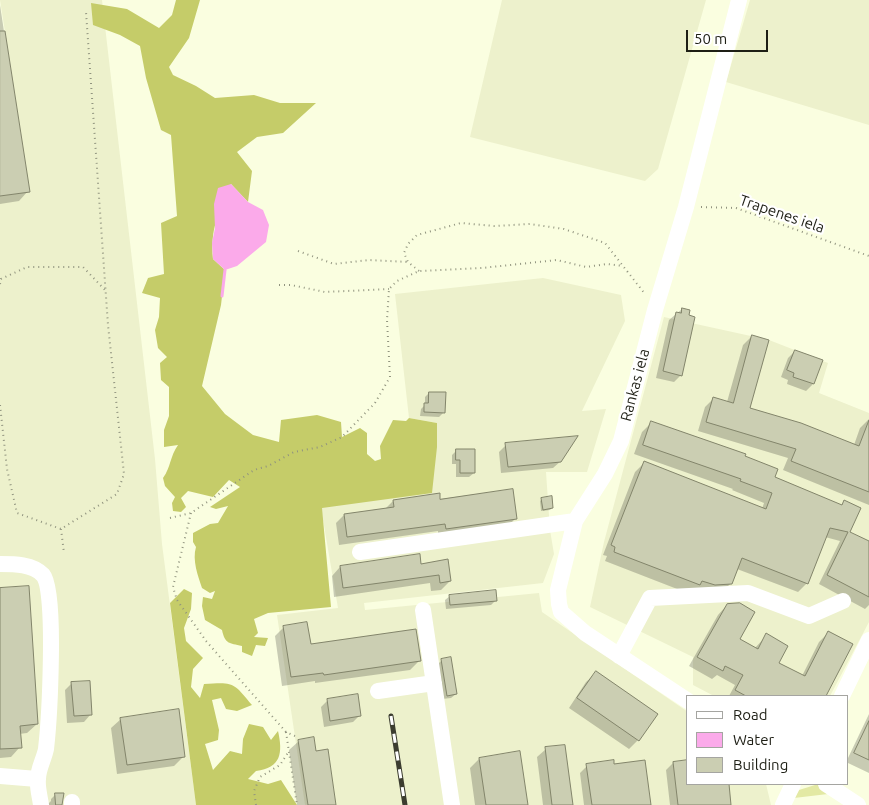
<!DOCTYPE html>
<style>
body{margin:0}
#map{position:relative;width:869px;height:805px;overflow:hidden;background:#fafee0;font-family:Ubuntu,sans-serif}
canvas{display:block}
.legend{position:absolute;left:686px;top:695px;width:162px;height:90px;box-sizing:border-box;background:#fff;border:1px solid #a5a5a1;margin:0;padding:6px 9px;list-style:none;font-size:15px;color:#1e1f15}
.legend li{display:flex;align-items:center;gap:10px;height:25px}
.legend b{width:25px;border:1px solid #a5a5a1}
.scale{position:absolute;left:686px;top:30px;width:82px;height:22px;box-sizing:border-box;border:2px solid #1e1f15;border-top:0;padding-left:6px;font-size:15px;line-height:18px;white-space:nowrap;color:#1e1f15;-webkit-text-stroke:4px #fff;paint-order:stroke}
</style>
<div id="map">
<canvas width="869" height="805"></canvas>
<ul class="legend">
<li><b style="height:6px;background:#fff"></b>Road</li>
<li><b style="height:14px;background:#fbaaea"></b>Water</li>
<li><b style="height:14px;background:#cbceb2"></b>Building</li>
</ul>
<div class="scale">50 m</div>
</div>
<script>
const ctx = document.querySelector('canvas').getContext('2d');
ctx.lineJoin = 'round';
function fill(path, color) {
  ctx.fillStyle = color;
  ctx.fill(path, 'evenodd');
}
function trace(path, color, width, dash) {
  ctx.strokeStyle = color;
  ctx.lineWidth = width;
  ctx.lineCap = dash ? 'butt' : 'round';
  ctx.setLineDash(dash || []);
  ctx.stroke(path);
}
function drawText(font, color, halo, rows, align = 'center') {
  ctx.font = font + ' Ubuntu,sans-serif';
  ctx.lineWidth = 4.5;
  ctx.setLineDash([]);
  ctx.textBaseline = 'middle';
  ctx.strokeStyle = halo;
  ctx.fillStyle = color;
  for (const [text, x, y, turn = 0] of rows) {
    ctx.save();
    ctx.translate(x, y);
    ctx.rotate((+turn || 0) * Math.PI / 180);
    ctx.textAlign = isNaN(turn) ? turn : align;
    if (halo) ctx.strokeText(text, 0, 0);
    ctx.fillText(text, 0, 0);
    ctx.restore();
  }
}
const built = new Path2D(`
 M0,0h102l53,459 7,85 34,261h-196v-609l30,-4z
 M502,0h204l-48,169 -13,12 -175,-44z
 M750,0h119v125l-143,-43z
 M543,278l78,17 4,26 -43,90 24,-2 -19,63h-41l4,58 4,24 -11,29 -179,20 1,7 174,-17 3,19 146,100v72h78l5,21h-466l-28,-190 61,-7 -17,-100 116,-85 -28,-5 -14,-124z
 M664,317l105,23 59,23 -9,30 50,20v209l-39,74h-116l-21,-11v-28l-103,-50 14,-65z`);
const green = new Path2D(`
 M815,785h5l8,9 -34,4 5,-8z`);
const forest = new Path2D(`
 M176,0h24l-11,38 -20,29 4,8 23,11 19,12 39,-3 26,8h36l-33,30 -26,4 -20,15 15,19 -4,31 -17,-18c-12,28 -21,44 -18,75l12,11 -4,35 -19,81 23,28 28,21 26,7 2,-22 36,-5 24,7 1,15 18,-9 7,5v21l8,7 6,-2 -1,-13 13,-26 13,1 3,-3 28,5v24l-5,46 -110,15 9,99 -63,6 -14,6 4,14 -4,4 14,1 -3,8 -9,-1 -4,11 -10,-4v-6c-13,-3 -17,-2 -20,-16l-17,-10 -3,-14 1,-9 9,2 3,-8 -5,2 -8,-5c-4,-12 -10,-28 -6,-41l-3,-5v-9l17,-9 8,-1 10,-17 -12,3 -6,-2 30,-20 -11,-7 -16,17 -25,-6 -7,7 5,9 -5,5 -8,-1 -1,-8 3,-6 -10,-11 -2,-8c8,-11 7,-22 15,-33l-14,2v-17l5,-14v-29l-8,-7 -1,-17 7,-6 -9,-9 -3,-18 4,-13 1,-19 -18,-5 6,-15 16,-4 -3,-51 16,-7 -6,-81 -10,-5 -15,-52 -6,-32 -20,-11 -27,-10 -2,-22 36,6 32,19 13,-13z
 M184,589l8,4 -1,16 -7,19 2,13 17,17 -10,11 -2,18 9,11 4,-14c30,-2 29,-2 48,21l-15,6 -11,-2 -5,-11 -9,2 7,30 -1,10 -13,4 8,26 17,-19 12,3 1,-15 6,-15 14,3 8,13 7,-9c5,22 3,37 -22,40l-8,8 20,5 13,-4 16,25h-101l-26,-202z`);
const water = new Path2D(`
 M231,184l17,18 15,8 6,15 -3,17 -29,24 -12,4 -12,-11 -1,-16 3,-15 -1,-24 4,-16z`);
const shadow = new Path2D(`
 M0,5l28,186 -9,10 -19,3z
 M682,309l-1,66 -7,7 -18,-4 13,-58z
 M752,336l-3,73 105,36 6,-17 9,-9v86l-86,-35 5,-12 -90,-27 7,-24 9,-9 13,4 16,-57z
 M795,351l18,33 -7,7 -19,-7 1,-4 -7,-3 7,-19z
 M429,393l15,19 -5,5 -19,-1 1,-7 4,-4v-8z
 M652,422l92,35 29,21 68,28 3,-4 5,31 20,10v62l-4,4 -46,-25 21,-43 -15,-4 -18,46 -9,9 -61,-23 -6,14 -9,9 -32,2 -85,-33 2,-5 -4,-1 32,-83 9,-9 118,46 2,-6 -32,-13 1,-1 -99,-35 8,-22z
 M506,445l55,16 -8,7 -52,5 -2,-21z
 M457,450l17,23 -5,4h-13v-13h-4v-9z
 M439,494v7l76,18 -8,8 -69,10v-6l-99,14 -3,-22 8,-8 40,-5 9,-9z
 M542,499l10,9 -2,2 -9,1 -1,-10z
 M447,561l3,20 -9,9 -10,1 -1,-8 -96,14 -2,-21 8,-9 80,-2z
 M0,589l37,135 -10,9 -8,1 1,13 -9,10 -11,1z
 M450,596l46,4 -5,5 -45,4 -1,-9z
 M727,605l12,34 16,9 12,-13 10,28 25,13 17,-34 9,-9 23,11 -26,52h-96l6,-11 -18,-10 -5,4 -23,-13 29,-51z
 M284,627l26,19 109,15 -9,9 -95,13v-2l-33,5 -7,-50z
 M442,660l14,34 -5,4 -9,1 -5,-34z
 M596,673l42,67 -9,9 -60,-41 17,-26z
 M72,683l19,31 -7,8 -17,1 -2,-33z
 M328,700l32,15 -7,7 -29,5 -3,-20z
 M869,714v59l-21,-10v-5z
 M121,719l63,37 -10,10 -57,8 -6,-46z
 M299,741l16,11 20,53h-38l-8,-55z
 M546,749l26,56h-29l-6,-48z
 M479,759l48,46h-52l-5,-37z
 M673,763l15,21h39l3,21h-60l-4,-35z
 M587,766l62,39h-65l-4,-32z
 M56,794l5,11h-14l4,-4v-2z`);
const stream = new Path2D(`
 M222,296l3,-26`);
const building = new Path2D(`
 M0,31h5l25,161 -30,4z
 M682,308l8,2 -1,5 6,2 -13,59 -19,-5 13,-59 5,1z
 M752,335l17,5 -19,68 51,15 58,23 10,-26v72l-78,-31 5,-12 -90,-27 7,-25 20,6z
 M795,350l28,10 -9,24 -21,-7 1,-4 -7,-3z
 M429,392h17l-1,21 -21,-1v-9h4z
 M651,421l95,33 -1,2 33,13 -3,8 67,28 2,-5 17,8 -11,24 19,9v56l-42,-22 21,-43 -18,-4 -22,56 -66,-26 -10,26 -17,1 -13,-4 -2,4 -86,-33 1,-5 -4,-2 33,-84 122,48 6,-16 -32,-12 1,-2 -98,-34z
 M578,436l-17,26 -53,5 -3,-24z
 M456,449h19v24h-15v-13h-4z
 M513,489l4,30 -71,10 -1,-5 -98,13 -3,-23 50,-7 -1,-7 47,-7v6z
 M552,496l1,12 -10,2 -2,-12z
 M420,554l1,10 27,-5 3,22 -11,2 -1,-8 -96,13 -3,-22z
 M29,586l9,138 -18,2 2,22 -22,1v-161z
 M496,590l1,11 -47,4 -1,-10z
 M740,603l15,9 -15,27 18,10 8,-16 22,13 -9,17 26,13 23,-45 25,13 -27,52h-80l-11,-6 8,-15 -18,-9 -2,5 -26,-14 30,-53z
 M307,622l4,22 105,-15 5,32 -97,14 -1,-2 -32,4 -8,-51z
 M451,657l6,37 -10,2 -6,-37z
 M596,671l62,43 -19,27 -62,-43z
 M90,681l2,34 -18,1 -3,-34z
 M358,694l3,22 -31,5 -3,-22z
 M179,709l6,48 -58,8 -7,-47z
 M869,721v39l-15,-7z
 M314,737l2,14 12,-2 8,56h-28l-10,-65z
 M565,745l8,60h-21l-7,-58z
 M520,751l8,54h-42l-7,-47z
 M614,760v4l31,-4 6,45h-59l-6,-41z
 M688,760v24h41l2,21h-53l-5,-43z
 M55,793h9l-2,12h-6z`);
const path = new Path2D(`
 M701,207l35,1 133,48
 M298,251l36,13 35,-4 39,2
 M419,271l-11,-9 -4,-9 4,-9 9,-9 44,-12 33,3 36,-2 34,5 41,14 40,51
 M0,284l1,-5 26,-12h56l23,24
 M279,285h12l34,7 64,-3
 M0,405l7,64 10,44 44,16 56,-35 7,-20 -16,-149 -22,-313
 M191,513l-18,74 4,13 29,41 80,91 9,4
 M170,518l21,-5 63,-43 14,-4 26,-14 26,-5 22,-10 33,-34 15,-26 -3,-57 2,-31 8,-8 22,-10 63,-3 75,-8 29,7 21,-3 16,2
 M61,529l3,24
 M286,732l11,73
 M256,805l-2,-14 6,-14 20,-12 9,-14`);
const minor = new Path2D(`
 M360,552l215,-31
 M0,564c14,0 33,0 43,11 14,16 6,148 3,174 -2,10 -8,20 -8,30 -1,8 2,18 3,26
 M423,610l29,195
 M619,656l31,-58 98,-5 61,23 34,-15
 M378,691l56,-8
 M842,696l27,-56
 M688,701l-103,-68 -24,-21 -2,-8 -1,-14 17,-69 30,-47 16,-33 34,-131 31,-103 53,-207
 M0,776l37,3
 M826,784l32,21
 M72,802v3
 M783,805l10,-21`);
const rail = new Path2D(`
 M391,716l14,89`);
const streetNames = [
 ["Trapenes iela",782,214,19],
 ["Rankas iela",635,385,-75]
];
fill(built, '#edf1cc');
fill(green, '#e3e9a4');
fill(forest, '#c5cc69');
fill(water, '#fbaaea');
fill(shadow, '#0003');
trace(stream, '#fbaaea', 3);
fill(building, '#cbceb2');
trace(building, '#83856b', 1);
trace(path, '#91947f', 2, [1, 4]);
trace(minor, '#fff', 16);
trace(rail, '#3c3d30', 5);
trace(rail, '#fff', 3, [9]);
drawText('15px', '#1e1f15', '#fff', streetNames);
</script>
